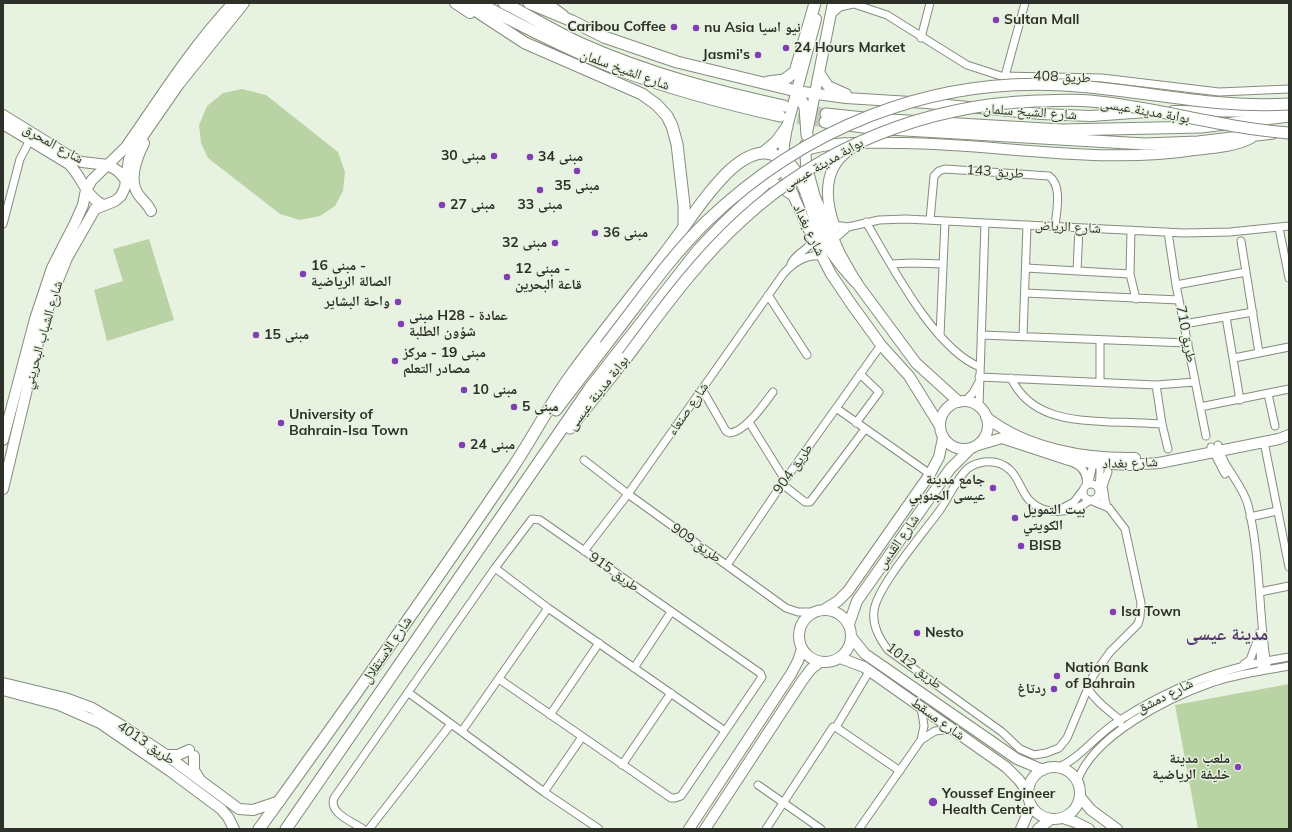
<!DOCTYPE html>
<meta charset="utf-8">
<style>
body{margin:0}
#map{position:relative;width:1292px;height:832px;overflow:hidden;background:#e8f2e0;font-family:Mulish,sans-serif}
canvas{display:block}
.frame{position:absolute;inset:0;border:4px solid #2d312a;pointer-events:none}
</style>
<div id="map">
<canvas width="1292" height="832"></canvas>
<div class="frame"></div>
</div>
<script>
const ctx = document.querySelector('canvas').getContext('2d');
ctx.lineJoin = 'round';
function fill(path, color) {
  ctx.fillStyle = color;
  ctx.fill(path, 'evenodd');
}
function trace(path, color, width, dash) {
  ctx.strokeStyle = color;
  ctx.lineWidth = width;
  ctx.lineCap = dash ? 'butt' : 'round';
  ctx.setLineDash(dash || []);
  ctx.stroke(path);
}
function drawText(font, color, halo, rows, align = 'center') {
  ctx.font = font + ' Mulish,"Noto Naskh Arabic",sans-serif';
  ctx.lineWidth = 3;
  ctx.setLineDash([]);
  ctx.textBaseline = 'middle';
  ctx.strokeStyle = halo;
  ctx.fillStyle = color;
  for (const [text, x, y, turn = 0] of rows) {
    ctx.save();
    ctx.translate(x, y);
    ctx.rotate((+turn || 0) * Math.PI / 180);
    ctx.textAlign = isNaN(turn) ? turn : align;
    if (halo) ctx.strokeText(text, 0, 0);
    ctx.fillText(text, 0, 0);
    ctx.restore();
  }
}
const green = new Path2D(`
 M242,89l24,6 72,57 7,20 -2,19 -8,15 -15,10 -20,4 -20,-6 -72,-56 -7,-15 -2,-18 8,-19 16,-13z
 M149,239l25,81 -67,21 -13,-51 29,-9 -10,-32z
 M1289,684v145h-91l-23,-124z`);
const primaryTunnel = new Path2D(`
 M784,106l42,8
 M781,116l44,6`);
const street = new Path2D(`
 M549,3l15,11
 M851,3l36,12 80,50 34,11 101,2 117,14 70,-3
 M831,15l9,-8 13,-3
 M921,38l9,-35
 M1005,76l20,-73
 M930,220l4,-44 5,-5 6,-2 104,7c14,10 7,36 6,51
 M866,222c25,42 68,127 114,145
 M3,224l17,-65 10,-19
 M834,225l14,2 31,-7 27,-1 278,14 46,-1 59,-6
 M1279,228l10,50
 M1131,230l-1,44 6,25
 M1168,232l8,53 30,151
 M838,236l10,-9
 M1241,241l18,112
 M791,264c5,-12 18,-13 22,-25
 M891,264l22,-1 30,1
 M1026,268l104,6
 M1077,271l2,-43
 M1176,285l70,-13
 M1025,293l154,7
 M768,295l39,60
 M1226,317l14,83
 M1184,324l69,-12
 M981,335l207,8
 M940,336l5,-115
 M1023,336l4,-111
 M1100,340v42
 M1234,358l55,-11
 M979,377l177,8 39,-3
 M1011,378c19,40 60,42 98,44 18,0 35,1 53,2
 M1156,385l6,39 6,25
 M702,389l24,42 4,2c15,-1 34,-29 43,-41
 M1268,394l7,32
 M965,401l8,-8 6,-11
 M979,406l6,-183
 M1200,407l89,-18
 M836,408l94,66
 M749,422l36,58
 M856,423l23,-31 -19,-18
 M1264,442l25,125
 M1218,445c5,23 24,38 30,60 13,52 10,108 19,161
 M1211,447l14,27
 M584,460l44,34 158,114 12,4h16
 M1099,460c4,19 -5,26 7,43
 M984,462c9,-1 19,1 26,8 9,8 11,22 20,31 16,16 45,12 60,-1l19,8 16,21 16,74 -1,14 -2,7 -28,28 -17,24 -26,62 -8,10 -13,5 -12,2 -14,-6 -18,-17 -114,-82c-8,-11 -16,-24 -14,-39 2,-23 51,-80 66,-101 9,-13 16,-30 27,-41 5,-4 11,-6 17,-7z
 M1071,462c11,4 17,11 15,23
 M1089,482l5,-23
 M782,484l23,18h5l55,-73
 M1083 492a8 8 0 1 1 16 0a8 8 0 1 1-16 0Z
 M1105,499l-2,-13 5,-14
 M1061,509l13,-7 9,-12
 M1250,517l27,-6
 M584,551l44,-57 156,-221c10,-11 23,-19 38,-17
 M727,565l55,-81 99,-139
 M495,568l53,40 177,123
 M1260,592l29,-6
 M1259,633l2,34
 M1244,664l6,-4 7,-19
 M634,668l37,-56
 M1087,687c8,14 21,23 33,33v3
 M409,693l135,99 55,37
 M921,707l3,19 -3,14
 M550,715l49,-72
 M836,727l34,-57
 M462,731l86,-123
 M622,765l49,-72
 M1057,768c24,-10 39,-33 60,-46 57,-37 105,-54 172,-65
 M1077,782c15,-46 91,-84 134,-99 25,-9 52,-12 78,-17
 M758,785l63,44
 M544,792l38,-55
 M363,829c-10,-7 -35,-16 -29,-31l161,-230 37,-49 8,1 220,153 2,4 -81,119 -6,2h-4l-172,-119
 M369,829l82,-105
 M766,829l67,-102 4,1 63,43
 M859,829l62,-89 14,-9 17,-2`);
const secondary = new Path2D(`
 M455,3l15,10
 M816,19l-29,108 -3,18 -1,22 10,28 20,44 18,35 21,31 29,40 28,31 31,50
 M820,74l8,12 18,8
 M796,91l50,7 81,5 114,11 50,2 56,-4
 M1173,111l116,1
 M3,115l68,42 11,5 26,3 10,6 7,8
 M3,124l66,40c13,13 17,33 34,41
 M808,128l25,-125
 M144,143c-7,14 -16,36 -6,51 4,6 10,10 13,17
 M805,145l1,19 9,33 25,57 16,28 60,81 43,39
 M804,151c31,-11 67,-8 99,-8 96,1 198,22 291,7 18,-2 40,-3 57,-12
 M835,228c-10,-28 -13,-61 16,-79
 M940 425a24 24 0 1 1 48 0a24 24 0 1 1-48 0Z
 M986,417c41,32 99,42 149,41
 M3,440l32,-121 17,-51 23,-45 8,-18 3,-15 6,-10 34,-33c34,-49 66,-100 107,-144
 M978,445l24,-7 67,22 24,3 37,2 29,-2 120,-24 10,-4
 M3,489l35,-146 14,-48 15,-37 28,-49 20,-8 6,-5 4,-9 4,-28 7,-13 43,-62 65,-81
 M825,609l13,-8 10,-10 82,-117 9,-17 4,-19
 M799 636a26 26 0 1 1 52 0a26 26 0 1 1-52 0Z
 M849,624l8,-23 93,-132 21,-21
 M852,638l13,16 152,105 26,11
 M840,658l24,9 142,100 13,13 9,13
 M3,683l62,15 27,10 29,17 45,30 73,54 14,1 27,-9
 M3,690l56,15 41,18 70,48 51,38 7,8 6,12
 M166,755h12l11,-5
 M194,756v14l6,10
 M1028 793a26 26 0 1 1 52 0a26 26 0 1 1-52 0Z
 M1080,797l11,13 26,19
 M1063,818l12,4 14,7
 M689,829l102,-155 7,-13 4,-12
 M705,829l97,-148 9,-12 9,-7
 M1021,829l10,-23
 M1038,829l13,-10`);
const primary = new Path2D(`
 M464,3l61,40 117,51 15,11 10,11 5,10 5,18 7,61v21
 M479,3c46,25 94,49 143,68 52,19 105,33 158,45
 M504,3c26,13 51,29 78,41 65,29 133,47 202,62
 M529,3l43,18 32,16 73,25 119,29 9,16 2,28
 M768,82l16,-2 11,-8 20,-69
 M826,114l47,5 189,11 139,-3 88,-11
 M825,122l46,6 274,16 53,-2 75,-9
 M763,153l13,-11 11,-15
 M775,185l8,3 10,7
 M556,410l49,-64
 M570,428l57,-71
 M259,829c86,-119 170,-238 252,-359 21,-31 38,-65 60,-95 29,-40 60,-78 90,-117 23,-29 43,-63 69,-88 10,-9 23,-18 36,-17 38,4 41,51 54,79 9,19 22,35 36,50
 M286,829l304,-441 109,-139 23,-24 61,-58`);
const primaryBridge = new Path2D(`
 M605,346c33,-42 64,-88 102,-125 96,-92 222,-144 356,-136 76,4 150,24 226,19
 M627,357c35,-47 71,-97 115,-137 80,-74 185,-115 294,-119 18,0 36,-2 54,0 67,6 131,27 199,32`);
const markers = [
 [996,20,4,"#7f3eb3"],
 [674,27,4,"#7f3eb3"],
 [696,28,4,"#7f3eb3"],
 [786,48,4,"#7f3eb3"],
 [758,55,4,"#7f3eb3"],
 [494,156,4,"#7f3eb3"],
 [530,157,4,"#7f3eb3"],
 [577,171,4,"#7f3eb3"],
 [540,190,4,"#7f3eb3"],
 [442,205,4,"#7f3eb3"],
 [595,233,4,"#7f3eb3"],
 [555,243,4,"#7f3eb3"],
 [303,274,4,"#7f3eb3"],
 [507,277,4,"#7f3eb3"],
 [398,302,4,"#7f3eb3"],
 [401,324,4,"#7f3eb3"],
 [256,335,4,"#7f3eb3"],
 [395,361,4,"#7f3eb3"],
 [464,390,4,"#7f3eb3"],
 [514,407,4,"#7f3eb3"],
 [281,423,4,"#7f3eb3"],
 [462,445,4,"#7f3eb3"],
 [993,488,4,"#7f3eb3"],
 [1015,518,4,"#7f3eb3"],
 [1021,546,4,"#7f3eb3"],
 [1113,612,4,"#7f3eb3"],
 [917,633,4,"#7f3eb3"],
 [1057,676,4,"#7f3eb3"],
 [1054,689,4,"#7f3eb3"],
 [1238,767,4,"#7f3eb3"],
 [933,802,5,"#7f3eb3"]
];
const poiNames = [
 ["Sultan Mall",1004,20],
 ["Caribou Coffee",666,27,"right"],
 ["nu Asia نيو اسيا",704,28],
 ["24 Hours Market",794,48],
 ["Jasmi's",750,55,"right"],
 ["مبنى 30",486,156,"right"],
 ["مبنى 34",538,157],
 ["مبنى 35",577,186,"center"],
 ["مبنى 27",450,205],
 ["مبنى 33",540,205,"center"],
 ["مبنى 36",603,233],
 ["مبنى 32",547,243,"right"],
 ["مبنى 16 -",311,266],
 ["الصالة الرياضية",311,282],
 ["مبنى 12 -",515,269],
 ["قاعة البحرين",515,285],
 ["واحة البشاير",390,302,"right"],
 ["مبنى H28 - عمادة",409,316],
 ["شؤون الطلبة",409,332],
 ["مبنى 15",264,335],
 ["مبنى 19 - مركز",403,353],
 ["مصادر التعلم",403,369],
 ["مبنى 10",472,390],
 ["مبنى 5",522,407],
 ["University of",289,415],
 ["Bahrain-Isa Town",289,431],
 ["مبنى 24",470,445],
 ["جامع مدينة",985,480,"right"],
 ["عيسى الجنوبي",985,496,"right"],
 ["بيت التمويل",1023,510],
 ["الكويتي",1023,526],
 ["BISB",1029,546],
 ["Isa Town",1121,612],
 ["Nesto",925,633],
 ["Nation Bank",1065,668],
 ["of Bahrain",1065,684],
 ["ردتاغ",1046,689,"right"],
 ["ملعب مدينة",1230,759,"right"],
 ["خليفة الرياضية",1230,775,"right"],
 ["Youssef Engineer",942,794],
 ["Health Center",942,810]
];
const streetNames = [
 ["شارع الشيخ سلمان",625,70,20],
 ["طريق 408",1062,77,2],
 ["بوابة مدينة عيسى",1145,111,10],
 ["شارع الشيخ سلمان",1030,112,4],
 ["شارع المحرق",53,144,29],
 ["بوابة مدينة عيسى",823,164,-30],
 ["طريق 143",995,172,4],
 ["شارع الرياض",1068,227,3],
 ["شارع بغداد",809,230,64],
 ["طريق 710",1186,334,79],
 ["شارع الشباب البحريني",43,335,-74],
 ["بوابة مدينة عيسى",598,393,-52],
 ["شارع صنعاء",688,409,-55],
 ["شارع بغداد",1130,463,-2],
 ["طريق 904",793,469,-55],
 ["شارع القدس",898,542,-55],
 ["طريق 909",696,543,35],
 ["طريق 915",614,572,35],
 ["شارع الاستقلال",387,650,-56],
 ["طريق 1012",914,666,38],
 ["شارع دمشق",1165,696,-27],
 ["شارع مسقط",938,719,36],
 ["طريق 4013",146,743,34]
];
const districtNames = [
 ["مدينة عيسى",1227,635]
];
fill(green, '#b9d3a4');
trace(primaryTunnel, '#c3cbbc', 11, [11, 5.5]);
trace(street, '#848d7d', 9);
trace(secondary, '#848d7d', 12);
trace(primary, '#848d7d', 13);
trace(street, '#fff', 7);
trace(secondary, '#fff', 10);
trace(primary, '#fff', 11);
trace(primaryBridge, '#848d7d', 13, []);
trace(primaryBridge, '#fff', 11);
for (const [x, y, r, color] of markers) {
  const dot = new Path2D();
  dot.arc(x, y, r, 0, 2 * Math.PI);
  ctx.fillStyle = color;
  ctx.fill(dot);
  trace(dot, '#e8f2e0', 1.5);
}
drawText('bold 14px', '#2d312a', '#e8f2e0', poiNames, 'left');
drawText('14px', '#2d312a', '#e8f2e0', streetNames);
drawText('bold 18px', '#553771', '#e8f2e0', districtNames);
</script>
